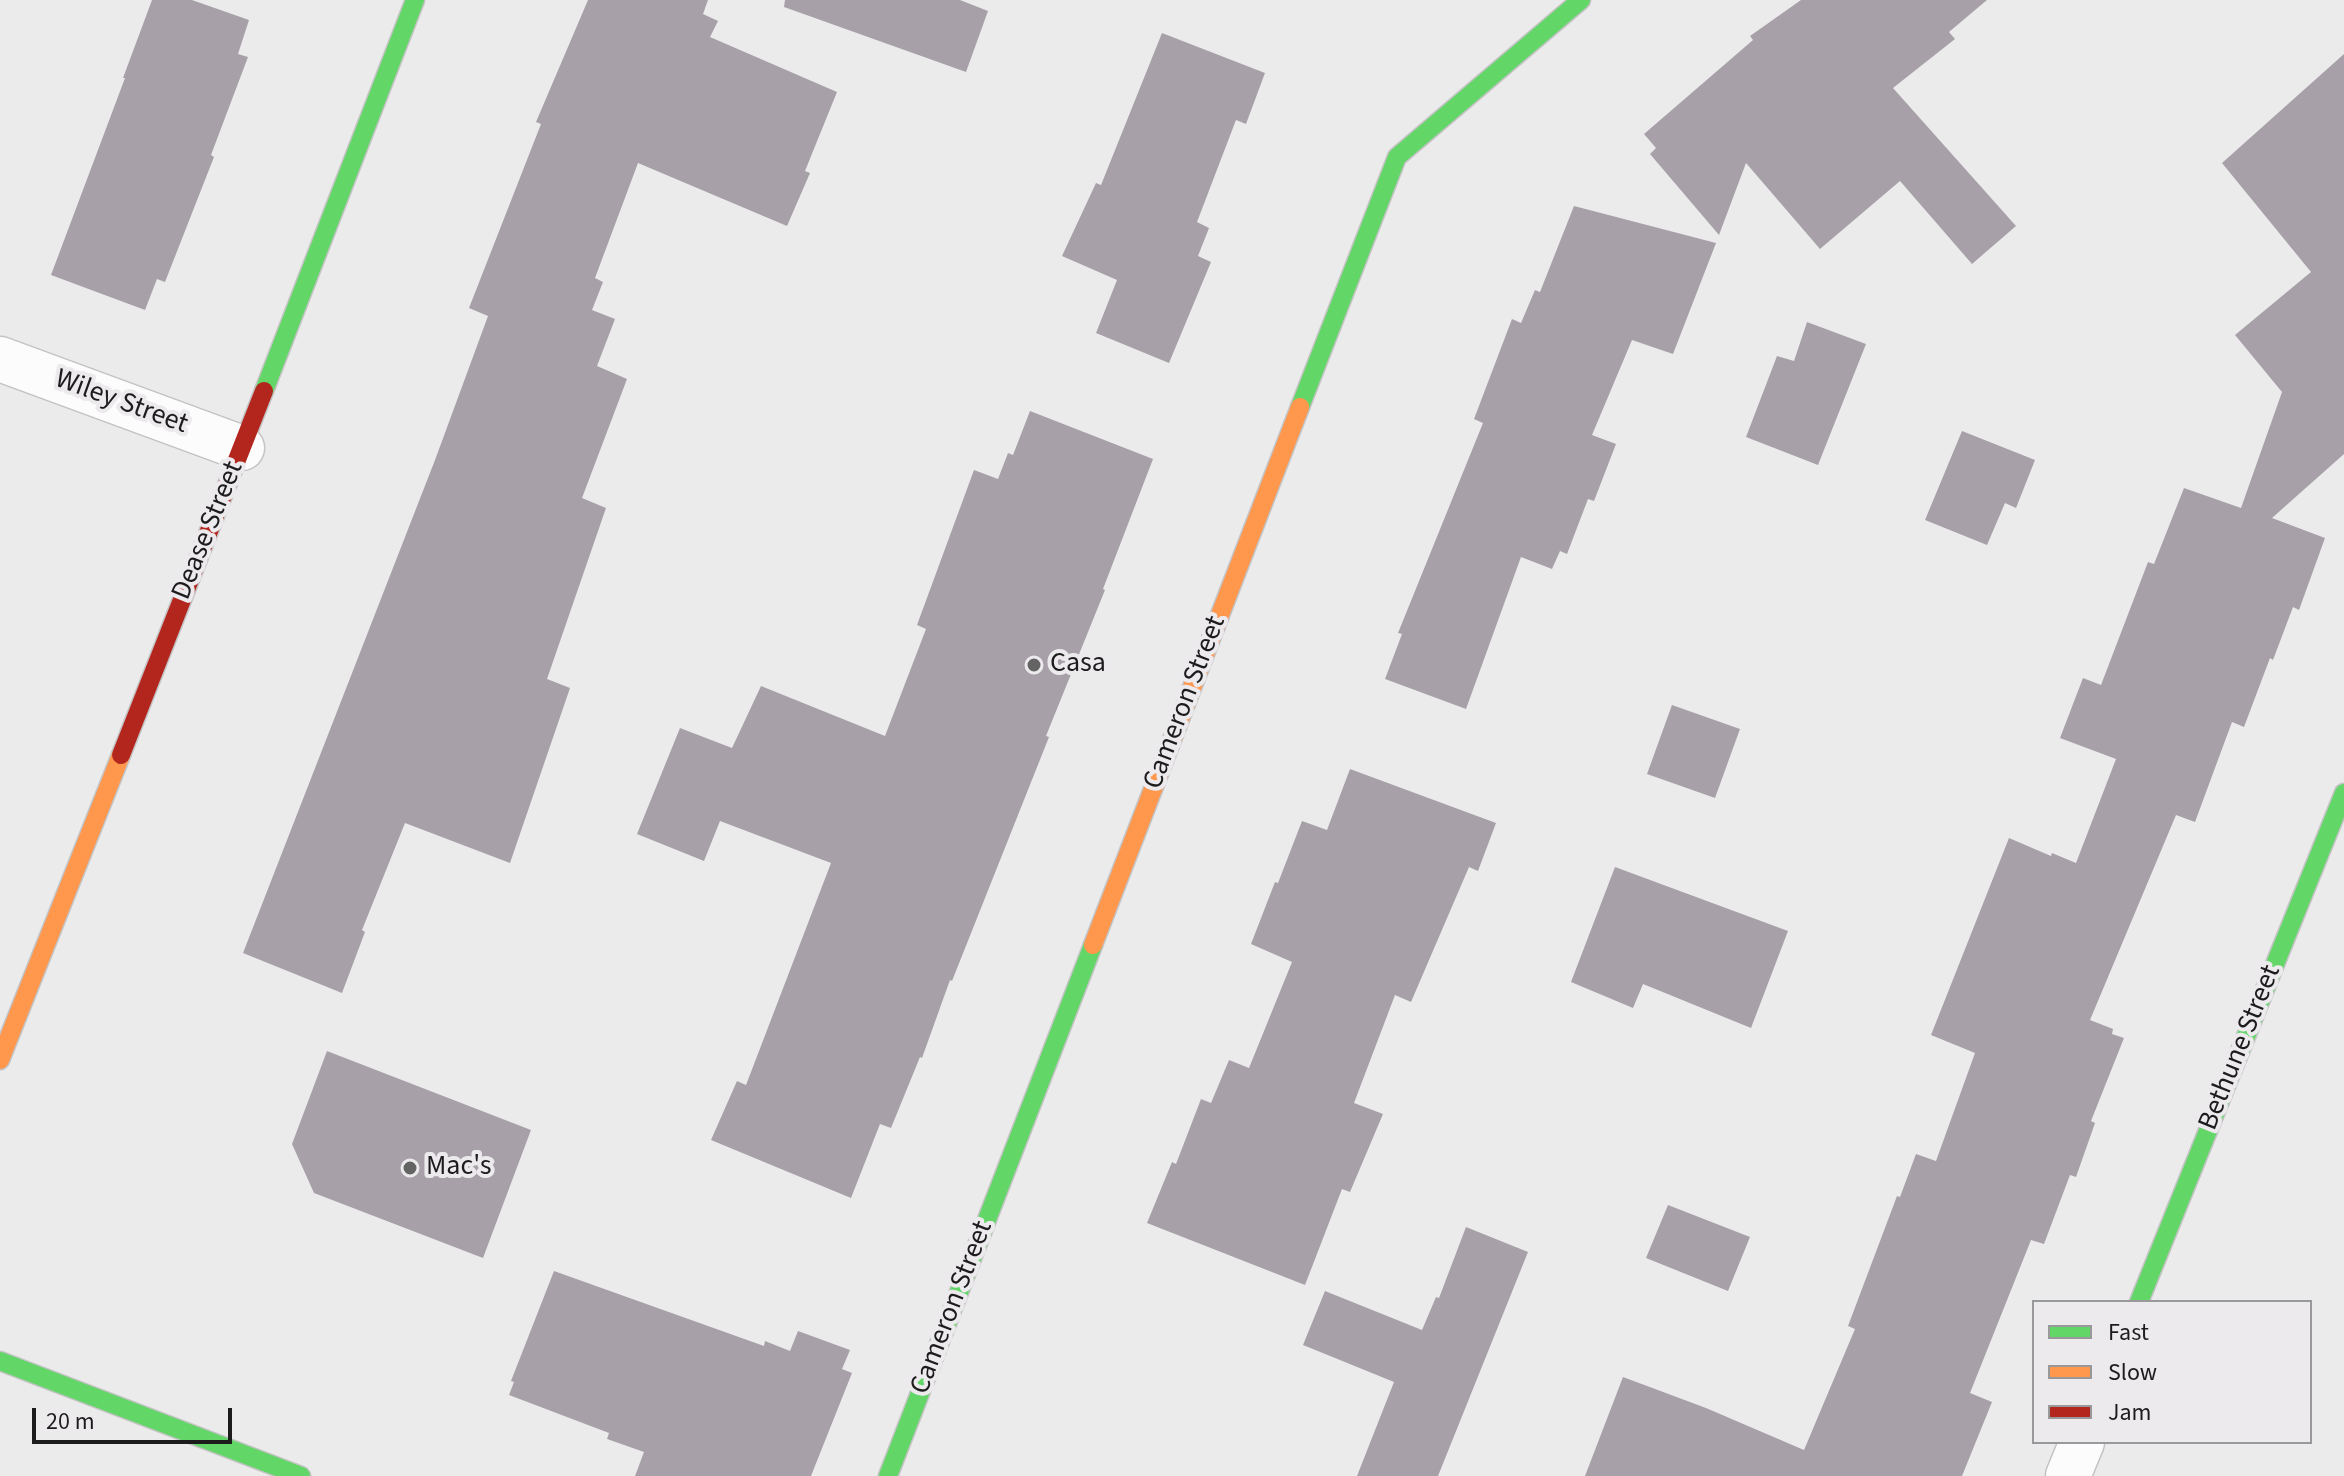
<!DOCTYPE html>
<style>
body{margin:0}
#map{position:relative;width:2344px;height:1476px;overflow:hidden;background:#ecebec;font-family:"Source Sans 3",sans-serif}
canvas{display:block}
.legend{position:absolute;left:2032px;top:1300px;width:280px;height:144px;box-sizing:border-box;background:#eceaed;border:2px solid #99989a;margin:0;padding:10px 14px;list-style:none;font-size:24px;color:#1d1c1d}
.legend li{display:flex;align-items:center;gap:16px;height:40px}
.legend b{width:40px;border:2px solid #99989a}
.scale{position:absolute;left:32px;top:1408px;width:200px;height:36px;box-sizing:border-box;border:4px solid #1d1c1d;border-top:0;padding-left:10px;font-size:24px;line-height:28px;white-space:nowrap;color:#1d1c1d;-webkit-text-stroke:6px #eceaed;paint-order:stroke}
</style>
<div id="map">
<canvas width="2344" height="1476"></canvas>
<ul class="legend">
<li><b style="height:10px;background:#63d668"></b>Fast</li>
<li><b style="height:10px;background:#ff974d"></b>Slow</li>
<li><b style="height:10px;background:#b3261e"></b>Jam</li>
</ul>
<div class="scale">20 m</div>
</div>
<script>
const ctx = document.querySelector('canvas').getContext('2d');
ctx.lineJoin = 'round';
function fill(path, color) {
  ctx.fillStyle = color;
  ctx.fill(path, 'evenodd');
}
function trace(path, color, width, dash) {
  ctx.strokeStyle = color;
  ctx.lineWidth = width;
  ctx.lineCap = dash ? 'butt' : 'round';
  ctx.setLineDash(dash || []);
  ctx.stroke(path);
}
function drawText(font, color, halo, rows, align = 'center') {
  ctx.font = font + ' "Source Sans 3",sans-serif';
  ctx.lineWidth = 8;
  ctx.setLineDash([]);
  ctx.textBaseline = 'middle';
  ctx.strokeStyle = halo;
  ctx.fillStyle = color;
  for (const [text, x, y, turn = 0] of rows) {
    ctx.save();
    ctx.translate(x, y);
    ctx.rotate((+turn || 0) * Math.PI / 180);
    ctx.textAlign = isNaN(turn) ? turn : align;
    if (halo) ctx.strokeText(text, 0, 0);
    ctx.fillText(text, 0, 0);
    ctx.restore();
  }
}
const building = new Path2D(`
 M152,0h40l57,20 -11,34 10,3 -37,98 3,2 -49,125 -8,-3 -12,31 -94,-35 74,-197h-2z
 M588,0h120l-5,14 15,7 -8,16 127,55 -32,79 5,2 -23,53 -149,-63 -43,115 8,4 -11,28 23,9 -18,47 30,13 -45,119 24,10 -59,171 23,9 -60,175 -105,-40 -43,107 3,2 -23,61 -99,-40 192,-493 53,-144 -19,-8 72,-184 -5,-2z
 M785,0h175l28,11 -22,61 -182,-65z
 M1801,0h186l-38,32 6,7 -62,49 123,138 -44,38 -72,-83 -80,68 -74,-86 -27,72 -69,-81 6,-6 -12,-14 109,-94 -3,-4z
 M1162,33l103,40 -19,51 -10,-4 -39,102 12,6 -11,28 13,6 -42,101 -73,-30 21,-53 -55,-24 34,-73 5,2z
 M2344,54v400l-72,64 53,20 -26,72 -6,-3 -20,53 -3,-2 -26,69 -12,-5 -37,100 -19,-7 -86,205 23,9 -1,5 12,4 -33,83 4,2 -19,54 -6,-2 -26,69 -13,-4 -61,153 22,9 -30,74h-377l38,-99 83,31 98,42 51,-121 -7,-3 49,-130 3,1 16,-43 20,7 39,-108 -44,-18 78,-197 42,18 1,-3 24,10 40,-104 -56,-21 23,-60 18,7 47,-123 6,2 30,-76 57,20 41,-116 -47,-57 76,-63 -89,-109z
 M1574,206l142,37 -43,111 -41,-14 -40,95 24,9 -22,57 -6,-2 -21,55 -7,-3 -8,18 -31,-12 -55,152 -81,-30 17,-45 -4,-1 85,-210 -9,-4 38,-100 9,4 14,-33 5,2z
 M1807,322l59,22 -48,121 -72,-28 31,-81 17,5z
 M1030,411l123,48 -50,130 2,1 -59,146 3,1 -97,244 -2,-1 -28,78 -2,-1 -29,71 -11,-4 -29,74 -140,-58 26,-59 9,4 85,-222 -111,-42 -16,40 -67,-27 43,-106 52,20 29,-62 124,50 41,-107 -9,-4 57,-155 24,9 10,-26 5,2z
 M1962,431l73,29 -19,48 -11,-5 -18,42 -62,-25z
 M1672,705l68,24 -25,69 -68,-24z
 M1350,769l146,54 -18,48 -9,-4 -58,135 -16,-7 -41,108 29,11 -33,78 -8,-3 -37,96 -158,-62 25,-61 4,2 25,-65 10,4 18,-43 20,8 43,-106 -41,-18 24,-62 3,1 24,-62 25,9z
 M1615,867l173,64 -37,97 -108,-44 -10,24 -62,-26z
 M327,1051l204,79 -48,128 -169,-65 -22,-49z
 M1668,1205l82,32 -22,54 -82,-33z
 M1466,1227l62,25 -90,224h-81l37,-94 -91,-37 22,-54 97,39 14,-33 3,1z
 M554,1271l210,75 1,-5 25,10 8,-20 52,19 -8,19 10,4 -41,103h-176l9,-24 -37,-13 2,-6 -100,-38 5,-13 -3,-1z`);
const street = new Path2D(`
 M0,359l242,89
 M2068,1476l14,-34`);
const fast = new Path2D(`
 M264,391l151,-391
 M1300,407l97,-250 184,-157
 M2139,1302l205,-509
 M0,1361l301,115
 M888,1476l205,-531`);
const slow = new Path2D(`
 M1093,945l207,-538
 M0,1060l121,-305`);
const jam = new Path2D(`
 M121,755l143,-364`);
const markers = [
 [1034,665,8,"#656465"],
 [410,1168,8,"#656465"]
];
const streetNames = [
 ["Wiley Street",121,403,20],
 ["Dease Street",209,531,-68],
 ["Cameron Street",1186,703,-69],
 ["Bethune Street",2241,1048,-68],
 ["Cameron Street",953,1308,-69]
];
const poiNames = [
 ["Casa",1050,665],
 ["Mac's",426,1168]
];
fill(building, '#a7a0a8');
trace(street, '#c4c3c4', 47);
trace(fast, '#c4c3c4', 21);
trace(slow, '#c4c3c4', 21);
trace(jam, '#c4c3c4', 21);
trace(street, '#fcfcfc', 44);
trace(fast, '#63d668', 18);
trace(slow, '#ff974d', 18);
trace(jam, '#b3261e', 18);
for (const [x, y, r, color] of markers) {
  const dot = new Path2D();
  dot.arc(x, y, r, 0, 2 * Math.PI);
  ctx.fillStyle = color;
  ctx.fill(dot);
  trace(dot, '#eceaed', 3);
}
drawText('28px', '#1d1c1d', '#eceaed', streetNames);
drawText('28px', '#1d1c1d', '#eceaed', poiNames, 'left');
</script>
